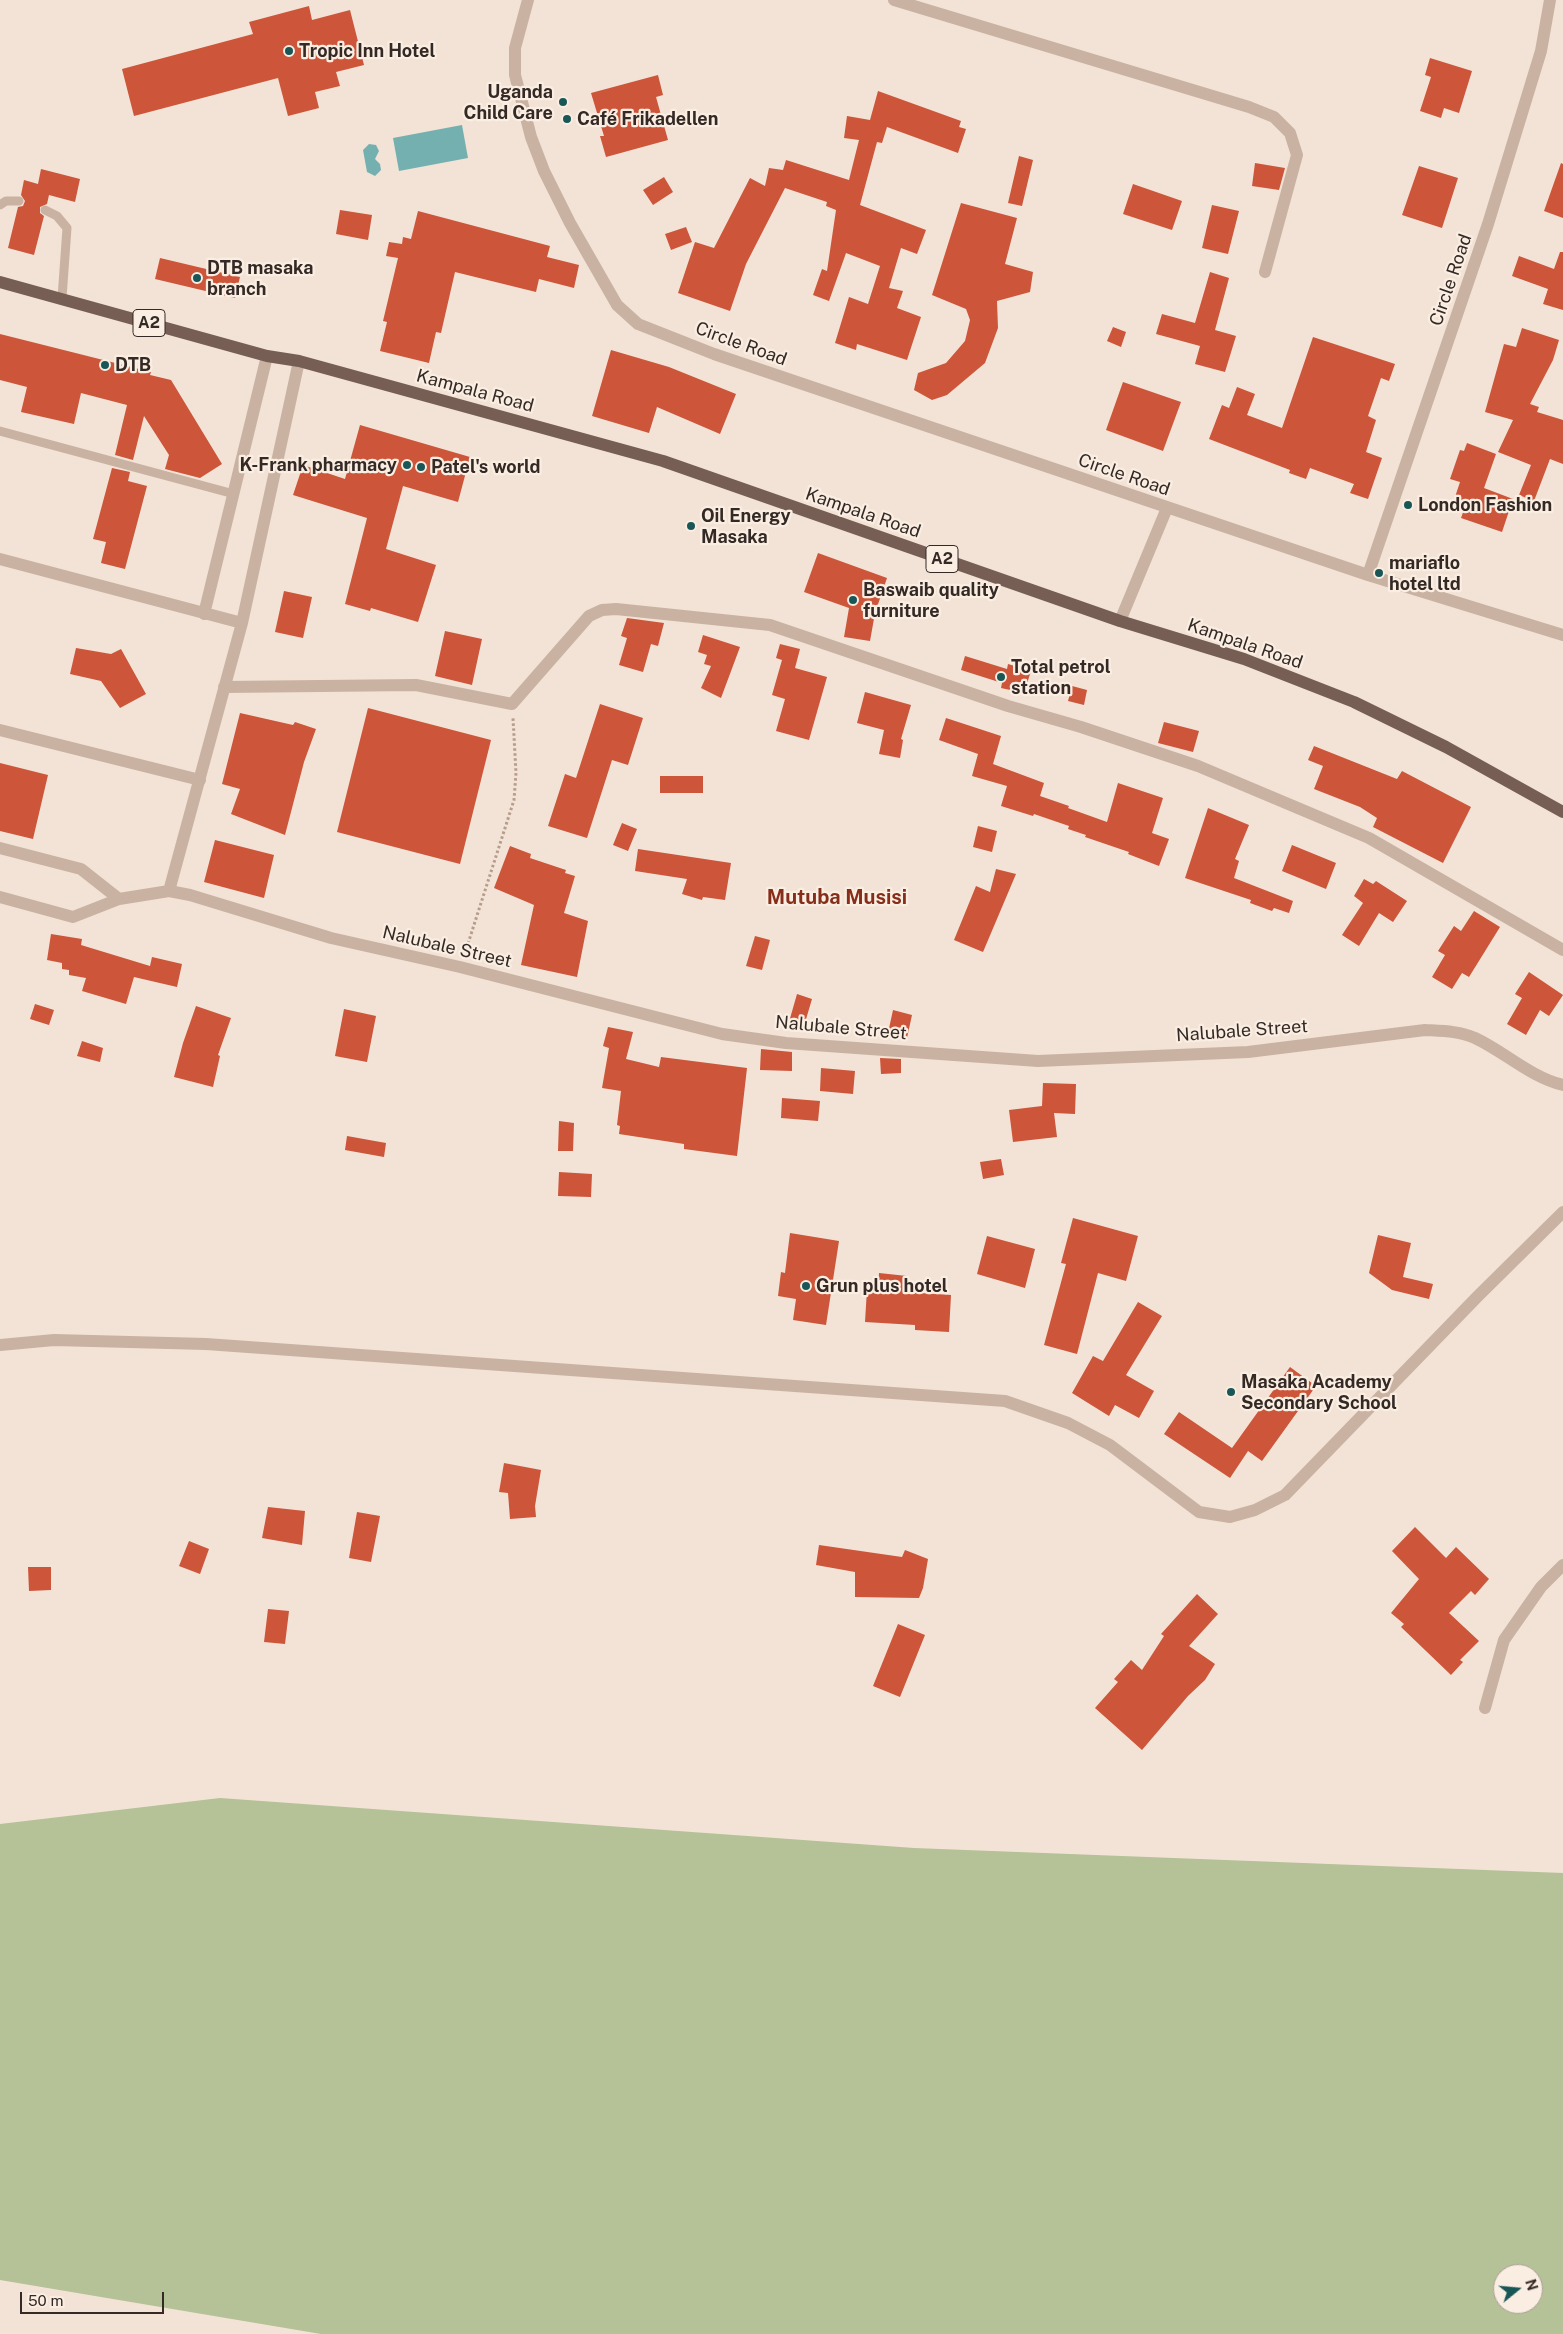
<!DOCTYPE html>
<meta charset="utf-8">
<style>
body{margin:0}
#map{position:relative;width:1563px;height:2334px;overflow:hidden;background:#f2e3d6;font-family:"Public Sans",sans-serif}
canvas{display:block}
.north{position:absolute;left:1493px;top:2264px;width:50px;height:50px;box-sizing:border-box;background:#faeee2;border:1px solid #ab9f96;border-radius:50%;rotate:73deg;font-size:14px;font-weight:700;line-height:20px;text-align:center;color:#342925}
.north::after{content:'';display:block;margin:auto;width:18px;height:22px;background:#195757;clip-path:polygon(50% 0,100% 100%,50% 72%,0 100%)}
.scale{position:absolute;left:20px;top:2292px;width:144px;height:22px;box-sizing:border-box;border:2px solid #342925;border-top:0;padding-left:6px;font-size:15px;line-height:18px;white-space:nowrap;color:#342925;-webkit-text-stroke:4px #faeee2;paint-order:stroke}
</style>
<div id="map">
<canvas width="1563" height="2334"></canvas>
<div class="north">N</div>
<div class="scale">50 m</div>
</div>
<script>
const ctx = document.querySelector('canvas').getContext('2d');
ctx.lineJoin = 'round';
function fill(path, color) {
  ctx.fillStyle = color;
  ctx.fill(path, 'evenodd');
}
function trace(path, color, width, dash) {
  ctx.strokeStyle = color;
  ctx.lineWidth = width;
  ctx.lineCap = dash ? 'butt' : 'round';
  ctx.setLineDash(dash || []);
  ctx.stroke(path);
}
function drawText(font, color, halo, rows, align = 'center') {
  ctx.font = font + ' "Public Sans",sans-serif';
  ctx.lineWidth = 4.5;
  ctx.setLineDash([]);
  ctx.textBaseline = 'middle';
  ctx.strokeStyle = halo;
  ctx.fillStyle = color;
  for (const [text, x, y, turn = 0] of rows) {
    ctx.save();
    ctx.translate(x, y);
    ctx.rotate((+turn || 0) * Math.PI / 180);
    ctx.textAlign = isNaN(turn) ? turn : align;
    if (halo) ctx.strokeText(text, 0, 0);
    ctx.fillText(text, 0, 0);
    ctx.restore();
  }
}
const green = new Path2D(`
 M220,1798l694,50 649,25v461h-1242l-321,-54v-456zM1503,2274h30v30h-30z`);
const water = new Path2D(`
 M462,125l6,33 -69,13 -6,-33z
 M369,144l7,1 3,6 -4,8 5,5 1,6 -6,6 -8,-4 -4,-22z`);
const building = new Path2D(`
 M309,6l3,14 38,-10 14,55 -28,7 4,14 -25,6 4,16 -31,8 -10,-38 -144,38 -12,-47 131,-35 -4,-12z
 M1430,58l42,13 -13,42 -15,-5 -3,10 -21,-7 11,-34 -6,-2z
 M658,75l5,20 -7,2 12,43 -62,17 -6,-21h4l-13,-43z
 M878,91l83,30 -2,6 7,2 -8,24 -71,-26 -5,16 -5,-1 -17,63 66,25 -9,24 -16,-6 -12,40 14,3 -6,17 24,9 -14,43 -50,-16 -1,6 -21,-7 14,-46 19,7 12,-38 -34,-13 -17,48 -16,-6 9,-26 5,2 9,-61 -10,-4 1,-4 -42,-14 -39,76 -16,47 -52,-18 17,-51 19,6 36,-70 15,8 4,-18 14,2 3,-10 63,20 10,-40 -15,-2 3,-22 23,4z
 M1019,156l14,4 -11,46 -14,-3z
 M1255,163l30,5 -6,22 -27,-4z
 M1561,163l2,1v54l-19,-7z
 M1419,166l39,12 -16,50 -40,-13z
 M41,169l39,10 -5,23 -26,-7 -2,9 -7,3v6l4,3 -10,39 -26,-7 10,-41 5,-1 2,-5 -4,-6 3,-15 14,4z
 M664,177l9,15 -20,13 -10,-15z
 M1133,184l49,17 -10,29 -49,-16z
 M961,203l56,15 -12,46 28,8 -3,20 -33,9 1,27 -13,35 -38,32 -15,5 -18,-10 4,-17 28,-10 19,-22 5,-21 -4,-11 -34,-14z
 M1212,205l27,6 -11,43 -26,-6z
 M340,210l32,5 -4,25 -32,-6z
 M418,211l132,35 -3,11 32,8 -5,23 -35,-9 -3,13 -81,-20 -14,61 -5,-1 -7,31 -49,-12 7,-29 -4,-1 15,-63 -12,-2 3,-14 13,2 1,-7 8,2z
 M686,227l6,15 -21,8 -6,-16z
 M1560,252h3v58l-20,-6 5,-15 -36,-13 7,-20 35,13z
 M160,258l80,19 -5,21 -80,-19z
 M1210,272l19,6 -14,52 21,6 -11,36 -30,-8 5,-18 -44,-12 6,-20 33,9z
 M1113,327l13,5 -5,15 -14,-6z
 M1522,328l37,12 -6,20 -23,44 9,3 -2,5 26,8v44l-13,-5 -16,42 -15,-6 12,-30 -33,-13 15,-32 -28,-8 19,-68 12,3z
 M0,334l151,38 -1,3 21,5 51,84 -22,14 -35,-9 4,-14 -25,-39 -11,44 -18,-5 12,-50 -46,-12 -7,31 -53,-12 6,-25 -27,-7z
 M1313,337l82,27 -6,17 -8,-3 -13,38 8,4 -10,32 16,6 -14,41 -18,-6 4,-9 -44,-16 -4,11 -17,-6 1,-3 -81,-31 13,-34 7,3 8,-21 18,7 -8,21 35,13z
 M611,350l58,17 67,27 -16,40 -63,-27 -8,26 -57,-17z
 M1123,382l58,20 -18,49 -57,-21z
 M360,425l110,32 -12,45 -55,-16 -17,63 50,16 -18,57 -47,-14 -1,3 -25,-7 22,-86 -74,-23 10,-30 42,14z
 M1467,443l29,11 -12,34 29,11 -11,33 -41,-14 5,-14 -12,-4 6,-18 -10,-3 10,-29 4,1z
 M112,468l18,4 -2,9 19,5 -22,83 -24,-6 5,-21 -13,-3z
 M818,553l69,25 -12,35 -5,28 -26,-4 5,-29 -45,-16z
 M284,591l28,6 -9,41 -28,-6z
 M627,618l37,5 -6,23 -7,-2 -8,28 -24,-7 8,-27 -6,-2z
 M445,631l37,8 -10,46 -37,-9z
 M703,635l37,12 -19,51 -20,-10 10,-22 -7,-2 3,-9 -9,-3z
 M780,644l20,5 -5,19 32,9 -18,63 -33,-9 9,-32 -13,-4 10,-35 -6,-2z
 M76,648l35,6 10,-5 25,45 -26,14 -19,-27 -31,-7z
 M965,656l42,13 1,-5 23,7 -7,22 -23,-5 1,-5 -41,-13z
 M1072,686l15,4 -3,15 -16,-4z
 M865,692l46,13 -10,34 2,1 -3,18 -21,-4 5,-24 -27,-7z
 M600,704l43,14 -15,47 -16,-5 -25,78 -39,-12 17,-52 11,4z
 M368,708l123,32 -31,124 -123,-32z
 M240,713l53,12 2,-3 21,7 -12,33 -19,73 -54,-21 9,-25 -18,-5z
 M946,718l55,18 -8,28 51,19 -4,13 29,10 -1,2 39,14 11,-39 45,15 -11,35 17,6 -10,27 -31,-12 1,-2 -44,-15 1,-2 -18,-6 1,-3 -35,-12 -1,2 -32,-10 6,-20 -35,-10 6,-22 -39,-14z
 M1164,722l35,9 -6,21 -35,-9z
 M1314,746l83,33 5,-8 69,36 -28,56 -70,-36 4,-9 -17,-11 -46,-18 9,-23 -15,-6z
 M0,763l48,12 -15,64 -33,-8z
 M660,776h43v17h-43z
 M1208,808l41,17 -14,34 4,2 -5,17 59,23 -4,12 -15,-5 -2,3 -22,-8 1,-3 -66,-22z
 M622,823l15,6 -9,22 -15,-6z
 M978,826l19,5 -5,21 -19,-5z
 M215,840l59,15 -10,43 -60,-16z
 M1292,845l44,18 -10,26 -44,-18z
 M510,846l21,8 -1,4 36,12 -1,3 10,3 -11,37 24,8 -11,56 -56,-12 13,-60 -40,-17z
 M638,849l93,14 -6,37 -22,-3 -1,3 -20,-6 5,-15 -52,-8z
 M996,869l20,5 -33,78 -29,-12 22,-54 14,6z
 M1364,879l9,5 3,-3 31,20 -14,21 -14,-9 -20,33 -17,-11 21,-32 -9,-7z
 M1474,911l26,16 -31,50 -7,-4 -10,16 -20,-12 13,-22 -7,-4 16,-25 7,5z
 M51,934l31,5 -1,6 69,21 2,-9 30,7 -5,23 -43,-10 -8,27 -44,-13 4,-13 -17,-3v-5l-7,-1v-6l-15,-3z
 M755,936l15,4 -8,30 -16,-4z
 M1529,972l34,23 -14,21 -9,-6 -14,25 -19,-11 15,-26 -7,-4z
 M797,994l15,5 -8,27 -15,-4z
 M35,1004l19,6 -5,15 -19,-6z
 M196,1006l35,12 -13,37 2,1 -7,31 -39,-10 9,-34z
 M344,1009l32,7 -9,46 -32,-6z
 M893,1010l19,5 -5,23 -19,-5z
 M608,1027l25,5 -7,27 33,8 2,-10 86,11 -10,88 -53,-7v-5l-65,-10 1,-8 -3,-1 4,-34 -19,-3 7,-40 -6,-2z
 M82,1041l21,7 -3,14 -23,-6z
 M761,1049l31,3v19l-32,-1z
 M880,1058l21,1v14l-20,1z
 M821,1068l34,3 -2,23 -33,-3z
 M1043,1083l33,1 -1,30 -21,-1 3,24 -44,5 -4,-32 33,-4z
 M782,1098l38,3 -2,20 -37,-3z
 M559,1121l15,2 -1,28h-15z
 M347,1136l39,7 -2,14 -39,-7z
 M1001,1159l3,16 -21,4 -3,-17z
 M559,1172l33,2 -1,23 -33,-1z
 M1073,1218l65,18 -12,45 -28,-8 -21,81 -33,-9 22,-81 -5,-1z
 M790,1233l49,8 -13,84 -33,-5 3,-21 -18,-3 3,-24 4,1z
 M1378,1235l33,8 -8,34 30,7 -4,15 -37,-9 -23,-17z
 M987,1236l48,13 -10,39 -48,-14z
 M879,1273l28,3 -2,16 46,3 -2,37 -34,-2v-5l-50,-3 2,-33 11,1z
 M1138,1302l24,14 -36,59 28,16 -15,27 -24,-13 -6,11 -37,-23 21,-37 10,5z
 M1290,1367l26,19 -54,75 -14,-10 -18,27 -66,-44 15,-22 53,36z
 M504,1463l37,7 -6,36 1,11 -26,2 -2,-26 -9,-1z
 M268,1507l37,4 -3,34 -40,-7z
 M357,1512l23,4 -9,46 -22,-4z
 M1415,1527l31,31 10,-11 33,32 -14,16 -4,-4 -22,22 30,28 -19,19 3,2 -12,13 -50,-48 3,-3 -13,-11 28,-34 -27,-28z
 M189,1541l20,8 -9,25 -21,-8z
 M819,1545l83,12 3,-7 23,9 -5,29 -4,10 -64,-1v-25l-39,-7z
 M28,1567h23v23l-22,1z
 M1197,1594l21,20 -29,32 26,18 -10,16 -17,16 -46,54 -47,-42 23,-26 -4,-3 17,-19 11,10 22,-34 -3,-2z
 M268,1609l21,2 -4,33 -21,-2z
 M898,1624l27,11 -25,62 -27,-11z`);
const path = new Path2D(`
 M465,953l49,-153 2,-27 -3,-55`);
const service = new Path2D(`
 M0,205l6,-4h13
 M45,210l12,6 10,12 -5,70
 M0,431l234,63`);
const minor = new Path2D(`
 M528,0l-13,48v27l16,62 13,34 26,52 47,82 21,19 76,30 654,221 120,-351 53,-173 9,-51
 M894,0l355,107 25,10 16,16 7,22 -32,117
 M0,559l242,64
 M1368,575l195,60
 M204,614l63,-258
 M1120,621l47,-113
 M224,687l192,-2 96,19 77,-88 13,-6 14,-1 154,16 238,81 73,21 117,39 171,72 194,112
 M0,730l200,50
 M0,848l81,21 38,30
 M169,891l73,-268 57,-262
 M0,897l73,20 46,-18 50,-8 21,4 141,43 129,29 262,67 64,9 252,18 210,-9 177,-22c17,1 34,1 50,8 30,14 55,39 88,47
 M0,1345l54,-5 152,4 799,57 63,22 42,22 89,67 31,5 25,-7 30,-15 193,-199 85,-84
 M1485,1708l19,-68 37,-53 22,-22`);
const primary = new Path2D(`
 M0,282l267,74 32,5 364,100 457,160 124,38 110,43 92,45 117,65`);
const markers = [
 [289,51,5,"#195757"],
 [563,102,5,"#195757"],
 [567,119,5,"#195757"],
 [197,278,5,"#195757"],
 [105,365,5,"#195757"],
 [407,465,5,"#195757"],
 [421,467,5,"#195757"],
 [1408,505,5,"#195757"],
 [691,526,5,"#195757"],
 [1379,573,5,"#195757"],
 [853,600,5,"#195757"],
 [1001,677,5,"#195757"],
 [806,1286,5,"#195757"],
 [1231,1392,5,"#195757"]
];
const shields = [
 [149,323,32],
 [942,559,32]
];
const shieldNames = [
 ["A2",149,323],
 ["A2",942,559]
];
const poiNames = [
 ["Tropic Inn Hotel",299,51],
 ["Uganda",553,92,"right"],
 ["Child Care",553,113,"right"],
 ["Café Frikadellen",577,119],
 ["DTB masaka",207,268],
 ["branch",207,289],
 ["DTB",115,365],
 ["K-Frank pharmacy",397,465,"right"],
 ["Patel's world",431,467],
 ["London Fashion",1418,505],
 ["Oil Energy",701,516],
 ["Masaka",701,537],
 ["mariaflo",1389,563],
 ["hotel ltd",1389,584],
 ["Baswaib quality",863,590],
 ["furniture",863,611],
 ["Total petrol",1011,667],
 ["station",1011,688],
 ["Grun plus hotel",816,1286],
 ["Masaka Academy",1241,1382],
 ["Secondary School",1241,1403]
];
const streetNames = [
 ["Circle Road",1451,280,-71],
 ["Circle Road",741,344,20],
 ["Kampala Road",475,391,15],
 ["Circle Road",1124,475,19],
 ["Kampala Road",863,513,19],
 ["Kampala Road",1245,644,19],
 ["Nalubale Street",447,947,13],
 ["Nalubale Street",841,1028,5],
 ["Nalubale Street",1242,1031,-4]
];
const quarterNames = [
 ["Mutuba Musisi",837,898]
];
fill(green, '#b5c196');
fill(water, '#74b0af');
fill(building, '#cc553a');
trace(path, '#b69c8c', 3, [2.5, 2.5]);
trace(service, '#cab2a2', 9);
trace(minor, '#cab2a2', 12);
trace(primary, '#775e55', 12);
for (const [x, y, r, color] of markers) {
  const dot = new Path2D();
  dot.arc(x, y, r, 0, 2 * Math.PI);
  ctx.fillStyle = color;
  ctx.fill(dot);
  trace(dot, '#faeee2', 2);
}
for (const [x, y, w] of shields) {
  const box = new Path2D();
  box.roundRect(x - w / 2, y - 13.5, w, 27, 4);
  ctx.fillStyle = '#faeee2';
  ctx.fill(box);
  trace(box, '#342925', 1);
}
drawText('bold 16px', '#342925', null, shieldNames);
drawText('bold 18px', '#342925', '#faeee2', poiNames, 'left');
drawText('18px', '#342925', '#faeee2', streetNames);
drawText('bold 20px', '#872e1a', '#faeee2', quarterNames);
</script>
